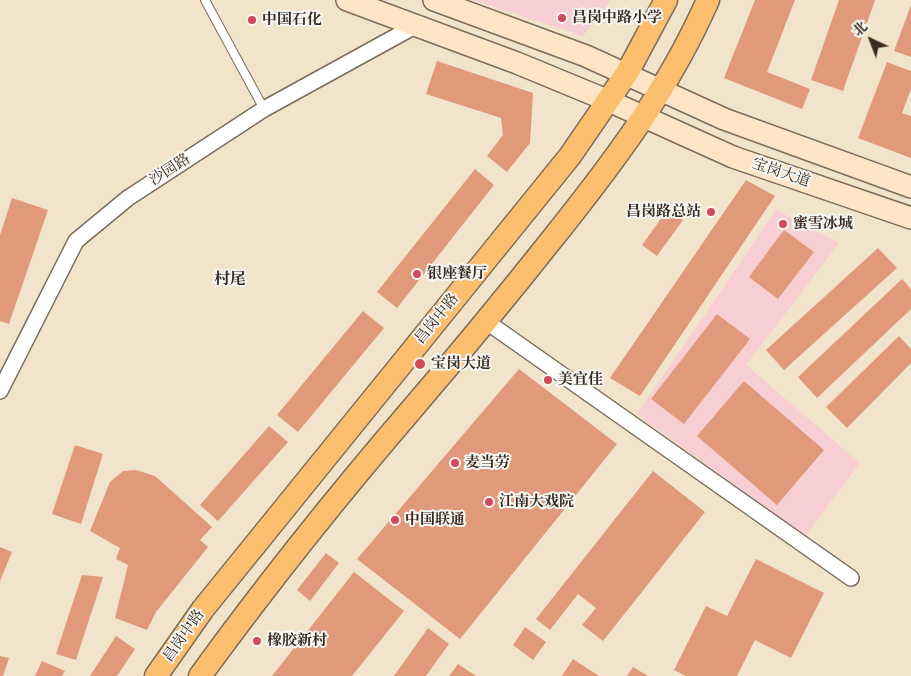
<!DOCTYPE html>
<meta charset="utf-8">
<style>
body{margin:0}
#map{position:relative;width:911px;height:676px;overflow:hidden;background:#f1e4cb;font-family:"Old Standard TT","Noto Serif SC",serif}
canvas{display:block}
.north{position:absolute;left:846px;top:15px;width:50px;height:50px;-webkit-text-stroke:4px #f6f6f2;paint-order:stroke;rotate:317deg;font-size:14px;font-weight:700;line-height:20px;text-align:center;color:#3b2a1e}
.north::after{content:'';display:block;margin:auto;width:18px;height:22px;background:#3b2a1e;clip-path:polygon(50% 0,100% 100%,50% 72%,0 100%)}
</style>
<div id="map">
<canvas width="911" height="676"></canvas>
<div class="north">北</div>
</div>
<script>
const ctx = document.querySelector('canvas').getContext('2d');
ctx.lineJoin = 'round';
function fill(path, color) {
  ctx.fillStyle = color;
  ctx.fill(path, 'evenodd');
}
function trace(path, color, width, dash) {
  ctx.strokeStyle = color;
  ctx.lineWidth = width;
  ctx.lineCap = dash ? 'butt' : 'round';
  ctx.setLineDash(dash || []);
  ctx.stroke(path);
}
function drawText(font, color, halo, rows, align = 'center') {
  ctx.font = font + ' "Old Standard TT","Noto Serif SC",serif';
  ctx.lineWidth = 4;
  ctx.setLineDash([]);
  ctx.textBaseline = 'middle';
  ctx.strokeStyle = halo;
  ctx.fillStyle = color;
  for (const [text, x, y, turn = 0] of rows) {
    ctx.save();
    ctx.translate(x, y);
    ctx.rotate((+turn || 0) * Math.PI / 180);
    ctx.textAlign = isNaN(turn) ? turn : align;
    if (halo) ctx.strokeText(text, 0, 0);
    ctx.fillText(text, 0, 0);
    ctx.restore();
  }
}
const built = new Path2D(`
 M473,0h138l-28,36z
 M776,210l63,33 -93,122 114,98 -55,74 -168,-123z`);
const building = new Path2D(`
 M755,0h40l-28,72 43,17 -8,20 -78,-31z
 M839,0h36l-32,91 -32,-11z
 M911,5v52l-17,-6z
 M437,61l96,32 -3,50 -23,29 -20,-16 16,-21 -2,-17 -75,-24z
 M887,62l24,9v18l-9,24 9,3v42l-53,-20z
 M475,169l19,16 -97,123 -20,-16z
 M746,180l29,16 -135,200 -30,-18z
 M12,198l36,12 -39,114 -9,-3v-86z
 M668,209l15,11 -26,36 -15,-11z
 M784,230l30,22 -36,47 -29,-22z
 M878,248l19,20 -113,102 -18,-20z
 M902,279l9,10v20l-94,89 -19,-21z
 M363,311l21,17 -86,104 -21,-17z
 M717,314l33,25 -66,85 -33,-25z
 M899,336l12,13v14l-64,65 -21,-21z
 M519,369l98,75 -157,195 -103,-80z
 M744,381l80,69 -47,55 -80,-69z
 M269,426l19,16 -70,79 -18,-16z
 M75,445l28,9 -22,70 -29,-10z
 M136,470l19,6 57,51 -12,13 8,7 -52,65 -9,18 -32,-12 13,-53 -12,-6 4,-11 -30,-17 20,-49 13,-11z
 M653,471l52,41 -102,129 -21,-16 14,-17 -18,-14 -28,36 -14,-11z
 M0,547l12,5 -12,29z
 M326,553l13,10 -29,38 -13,-11z
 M756,559l68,34 -33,65 -36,-18 -18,36h-51l-12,-6 32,-64 21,10z
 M354,572l50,39 -52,65h-80z
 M82,575l21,2 -27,83 -20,-6z
 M525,627l21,15 -13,18 -20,-15z
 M428,628l21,16 -23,32h-32z
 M116,636l19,13 -18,27h-27z
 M0,656l9,2 -6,18h-3z
 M573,659l26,17h-37z
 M42,661l23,10 -3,5h-27z
 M458,664l18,12h-27z
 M633,667l15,9h-21z`);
const service = new Path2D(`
 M205,0l59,109`);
const minor = new Path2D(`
 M487,322l364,256
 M0,391l76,-150 52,-43 136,-89 151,-83`);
const secondary = new Path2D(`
 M347,0l170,63 92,38 124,56 178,61
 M434,0l152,56 138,63 187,68`);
const primary = new Path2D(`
 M156,676l47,-67 367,-453 57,-83 39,-73
 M200,676c67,-92 138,-181 212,-267 48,-56 95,-113 141,-171 60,-75 116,-149 155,-238`);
const markers = [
 [562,18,5,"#d1495b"],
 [252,20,5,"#d1495b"],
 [711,212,5,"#d1495b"],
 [783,224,5,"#d1495b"],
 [417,274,5,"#d1495b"],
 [420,364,6,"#d1495b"],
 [548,380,5,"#d1495b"],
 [455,463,5,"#d1495b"],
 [489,502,5,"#d1495b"],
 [395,520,5,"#d1495b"],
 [257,641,5,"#d1495b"]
];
const poiNames = [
 ["昌岗中路小学",572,18],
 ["中国石化",262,20],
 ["昌岗路总站",701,212,"right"],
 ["蜜雪冰城",793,224],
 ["银座餐厅",427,274],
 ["宝岗大道",431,364],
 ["美宜佳",558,380],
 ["麦当劳",465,463],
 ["江南大戏院",499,502],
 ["中国联通",405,520],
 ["橡胶新村",267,641]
];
const streetNames = [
 ["沙园路",170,170,-33],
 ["宝岗大道",781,173,19],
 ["昌岗中路",437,319,-51],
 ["昌岗中路",184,636,-55]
];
const neighbourhoodNames = [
 ["村尾",230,280]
];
fill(built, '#f7cfd2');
fill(building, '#e0997b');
trace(service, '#7b6b5b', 10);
trace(minor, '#7b6b5b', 18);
trace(secondary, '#7b6b5b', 24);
trace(primary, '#7b6b5b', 25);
trace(service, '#fff', 8);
trace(minor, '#fff', 15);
trace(secondary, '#fde5c5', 21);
trace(primary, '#fbbd6e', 22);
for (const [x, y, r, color] of markers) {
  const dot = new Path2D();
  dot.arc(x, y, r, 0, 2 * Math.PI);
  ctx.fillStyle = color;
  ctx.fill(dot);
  trace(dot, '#f6f6f2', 2);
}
drawText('bold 15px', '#3b2a1e', '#f6f6f2', poiNames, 'left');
drawText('15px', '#3b2a1e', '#f6f6f2', streetNames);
drawText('bold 16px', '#3b2a1e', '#f6f6f2', neighbourhoodNames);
</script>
